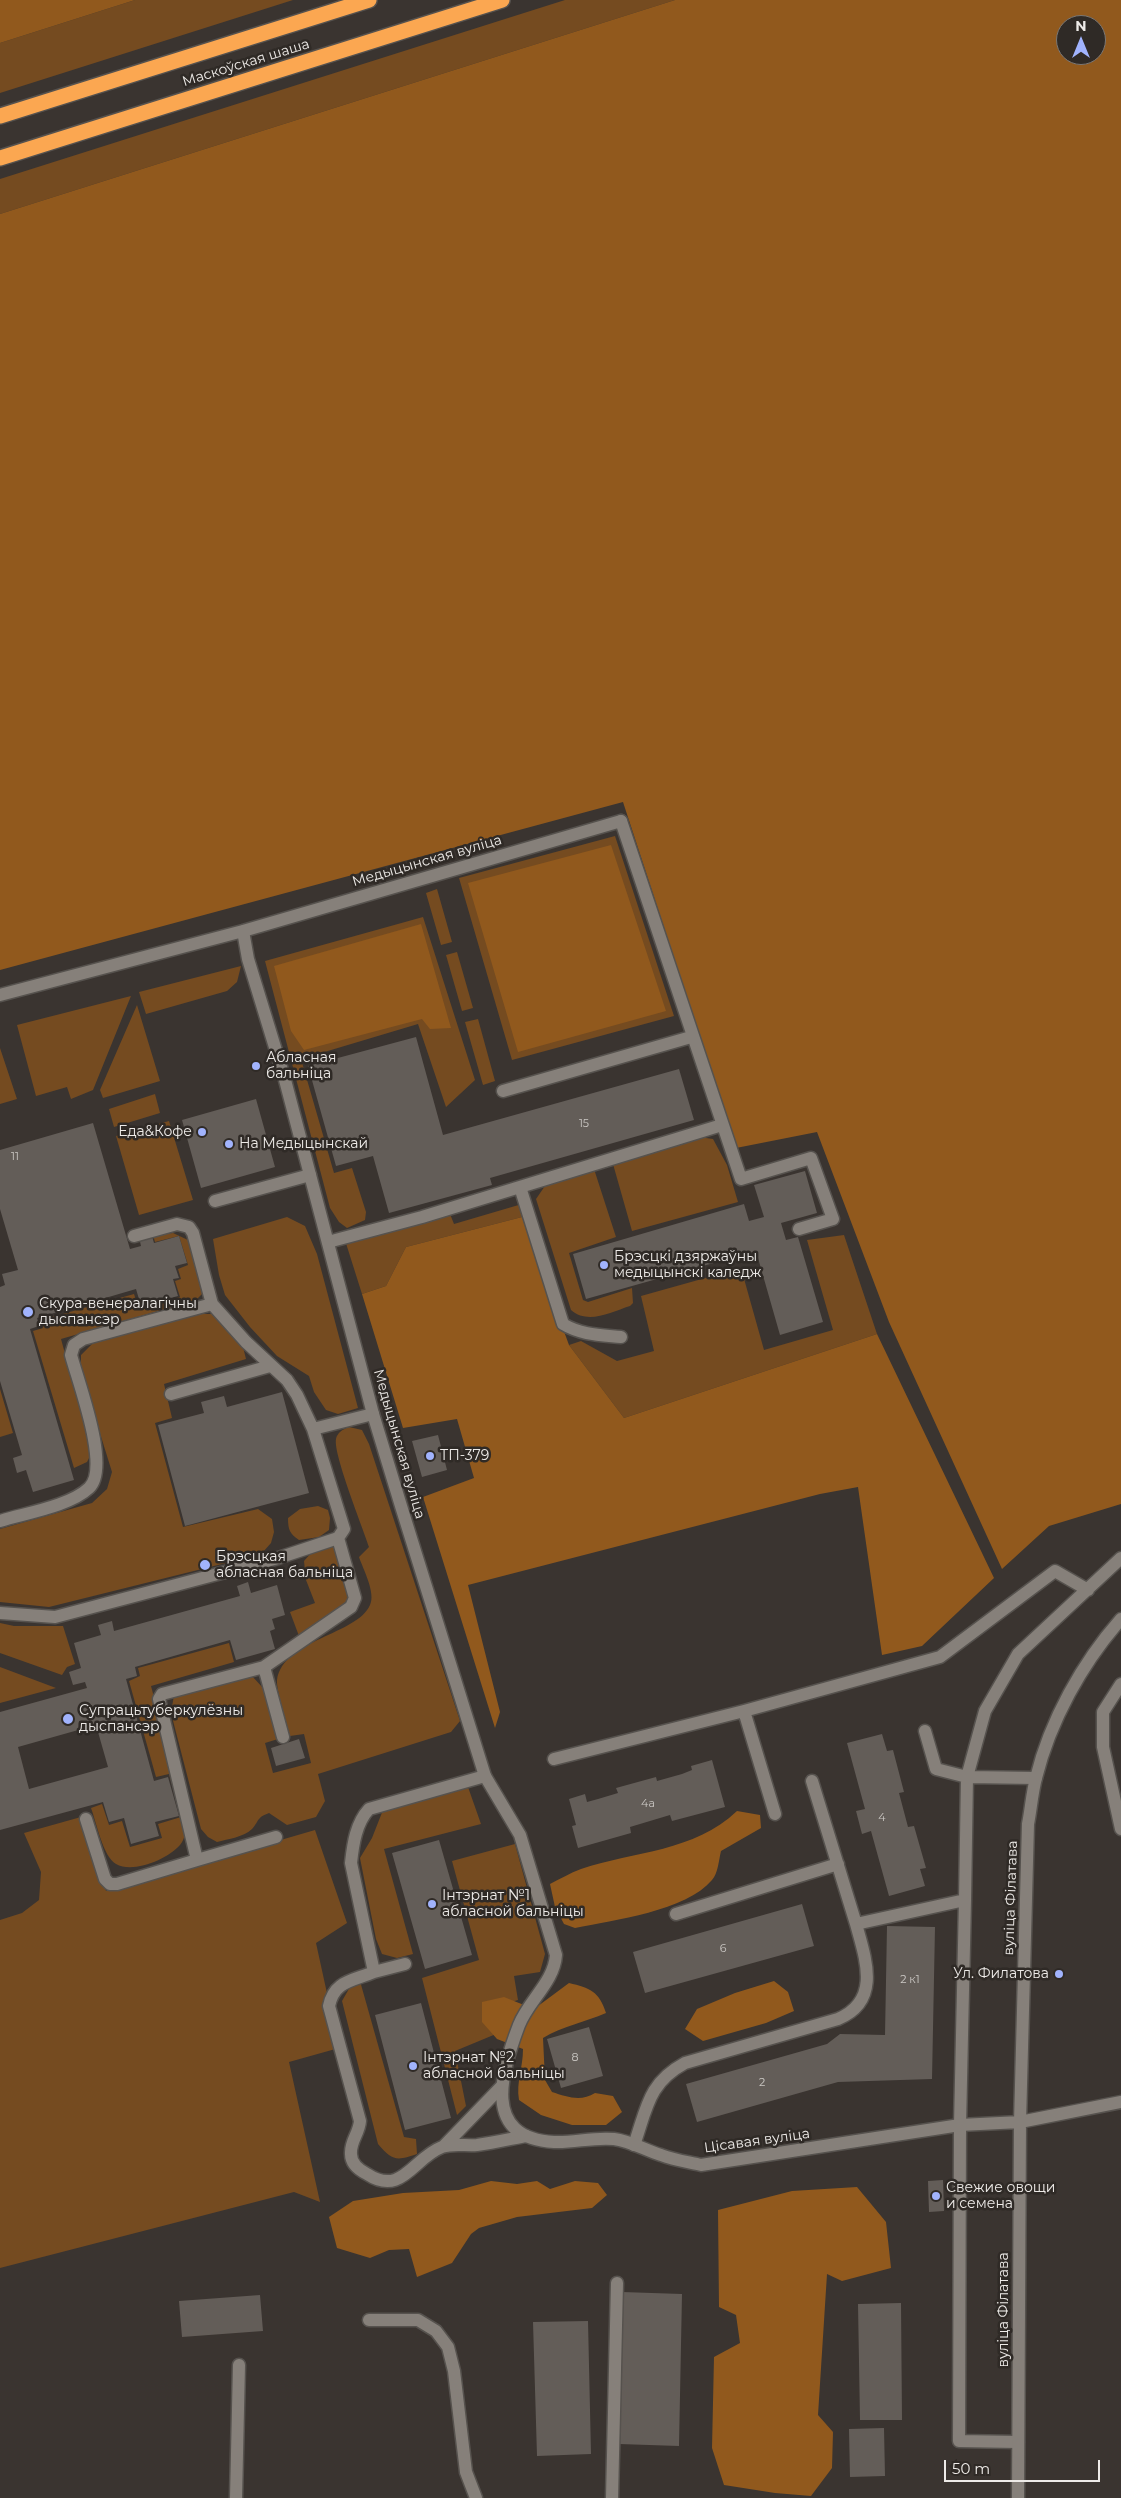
<!DOCTYPE html>
<meta charset="utf-8">
<style>
body{margin:0}
#map{position:relative;width:1121px;height:2498px;overflow:hidden;background:#3a3430;font-family:Montserrat,sans-serif}
canvas{display:block}
.north{position:absolute;left:1056px;top:15px;width:50px;height:50px;box-sizing:border-box;background:#2f2a26;border:1px solid #7b7774;border-radius:50%;rotate:0deg;font-size:14px;font-weight:700;line-height:20px;text-align:center;color:#eeebe8}
.north::after{content:'';display:block;margin:auto;width:18px;height:22px;background:#a1b3fd;clip-path:polygon(50% 0,100% 100%,50% 72%,0 100%)}
.scale{position:absolute;left:944px;top:2460px;width:156px;height:22px;box-sizing:border-box;border:2px solid #eeebe8;border-top:0;padding-left:6px;font-size:15px;line-height:18px;white-space:nowrap;color:#eeebe8;-webkit-text-stroke:4px #2f2a26;paint-order:stroke}
</style>
<div id="map">
<canvas width="1121" height="2498"></canvas>
<div class="north">N</div>
<div class="scale">50 m</div>
</div>
<script>
const ctx = document.querySelector('canvas').getContext('2d');
ctx.lineJoin = 'round';
function fill(path, color) {
  ctx.fillStyle = color;
  ctx.fill(path, 'evenodd');
}
function trace(path, color, width, dash) {
  ctx.strokeStyle = color;
  ctx.lineWidth = width;
  ctx.lineCap = dash ? 'butt' : 'round';
  ctx.setLineDash(dash || []);
  ctx.stroke(path);
}
function drawText(font, color, halo, rows, align = 'center') {
  ctx.font = font + ' Montserrat,sans-serif';
  ctx.lineWidth = 5;
  ctx.setLineDash([]);
  ctx.textBaseline = 'middle';
  ctx.strokeStyle = halo;
  ctx.fillStyle = color;
  for (const [text, x, y, turn = 0] of rows) {
    ctx.save();
    ctx.translate(x, y);
    ctx.rotate((+turn || 0) * Math.PI / 180);
    ctx.textAlign = isNaN(turn) ? turn : align;
    if (halo) ctx.strokeText(text, 0, 0);
    ctx.fillText(text, 0, 0);
    ctx.restore();
  }
}
const green = new Path2D(`
 M135,0h158l-293,93v-50z
 M565,0h110l-675,214v-35z
 M615,836l59,180 -162,44 -53,-182z
 M437,889l15,53 -11,3 -15,-52z
 M423,917l52,163 -29,27 -28,-83 -117,35 33,114 18,-5 14,44 -1,8 -18,8 -8,-6 -9,-14 -65,-247z
 M457,952l16,56 -11,3 -16,-56z
 M241,966l-4,16 -10,9 -81,23 -7,-22z
 M131,996l-38,94 -22,9 -4,-12 -31,9 -19,-71z
 M137,1005l23,76 -57,17 -3,-8z
 M478,1019l17,62 -12,4 -18,-63z
 M0,1048l17,51 -17,5z
 M155,1094l5,19 -46,14 -5,-18z
 M169,1121l24,79 -54,15 -23,-79z
 M699,1137l14,2 14,26 11,37 -106,29 -19,-67z
 M594,1169l22,68 -47,16 14,47 5,2 44,-14 1,15 -3,3c-19,6 -42,19 -59,4l-35,-111 11,-16z
 M522,1204v13l-116,30 -20,39 -24,8 -18,-57 106,-23 4,10z
 M287,1217l18,9 12,28 41,154 -20,6 -12,-4 -12,-18 -5,-16 -32,-20 -27,-29 -25,-32 -6,-20 -6,-36z
 M173,1233l15,7 14,45v9l-6,6 -135,39 31,113 -5,10 -13,6 -41,-137 10,-3 -2,-8 93,-26 5,15 41,-12 -5,-16 6,-2 -3,-10 10,-4 -9,-29 -24,6 -2,-7z
 M844,1235l33,99 -253,84 -55,-73 12,-4 36,20 37,-10 -13,-55 100,-28 23,82 69,-20 -26,-90z
 M199,1314h17l24,21 6,24 -82,25 8,34 -17,5 28,104 75,-18 14,10 2,13 -3,11 -8,9 -33,10 -181,45 -49,-5v-73l92,-26 15,-14 5,-17 -31,-100v-17l12,-12z
 M0,1389l13,44 -13,4z
 M349,1427l13,3 7,14 91,277 -9,11 -133,42 7,27 -9,16 -29,8 -18,-12c-13,5 -9,7 -17,16 -8,8 -24,10 -35,13l-9,-5 -7,-8 -30,-116 3,-18 78,-19 11,12 15,51 -13,4 8,30 38,-10 -7,-29 -14,2c-3,-12 -14,-46 -13,-56 6,-41 80,-45 93,-75 6,-12 -7,-36 -11,-48l10,-10c-6,-19 -36,-93 -33,-108 1,-6 7,-10 13,-12z
 M318,1506l10,4 2,8 -1,12 -10,7 -20,3c-9,-6 -11,-10 -11,-22l12,-9z
 M331,1546l12,6 8,49 -52,35 -9,-24 25,-9 -9,-23 -2,-19 8,-9z
 M0,1623l14,3h49l12,38 -8,3 -5,8 -62,-22z
 M229,1643l5,19 -83,24 35,133c0,9 0,19 -6,26 -12,14 -47,29 -64,19 -13,-7 -20,-43 -25,-56l11,-4 7,21 13,-4 8,26 32,-9 -4,-14 23,-7 -12,-43 -13,3 -27,-96 11,-5 -2,-8z
 M0,1667l56,21 -56,15z
 M468,1787l13,37 -97,25 29,105 -16,4 -15,-4 -6,-15 -16,-81 12,-20 11,-28z
 M81,1817l25,74 209,-61 32,93 -31,20 23,105 -50,14 31,140 -26,-10 -294,76v-348l22,-7 17,-13 2,-28 -17,-39z
 M515,1844l30,110 -5,18 -26,4 4,24 -30,9 8,25 -41,17 11,55 -9,9 -35,-137 57,-18 -27,-99z
 M360,1981l44,156 12,2 1,15c-20,7 -25,7 -39,-10l-36,-143 8,-14z`);
const forest = new Path2D(`
 M0,0h135l-135,43z
 M675,0h446v1504l-72,22 -47,43 -113,-247 -72,-190 -81,16 -113,-346 -623,168v-756zM1066,25h30v30h-30z
 M611,845l55,166 -148,41 -50,-169z
 M421,924l30,104 -21,1 -8,-10 -118,31 -13,-19 -17,-65z
 M522,1217l47,128 55,73 253,-84 117,244 -72,68 -40,9 -24,-168 -38,7 -352,91 32,127 -5,16 -72,-231 51,-19 -17,-59 -54,9 -41,-134 24,-8 20,-39z
 M737,1811l23,4 1,13 -40,23c-2,8 -3,23 -9,29 -26,31 -98,40 -137,48l-11,-4 -9,-17 -5,-23c10,-5 20,-11 31,-15 54,-18 113,-17 156,-58z
 M774,1981l14,11 6,19 -28,12 -63,18 -18,-12 12,-20 38,-16z
 M569,1983c21,5 30,8 37,30 -21,9 -43,13 -63,25l2,42 7,12c15,5 29,10 43,1l18,3 9,16 -16,13h-34l-31,-10 -22,-15c-3,-18 4,-32 4,-51l-26,-10 -15,-17v-20l22,-5 30,12z
 M491,2181l26,3 20,-3 13,8 25,-8 23,2 9,12 -15,13 -75,9 -38,11 -8,6 -19,29 -35,14 -8,-28 -20,1 -19,8 -33,-10 -8,-31 24,-16 50,-8 56,-3z
 M857,2187l29,35 5,46 -49,13 -15,-7 -9,141 15,17 -1,36 -21,28 -36,-3 -51,-8 -12,-37 2,-91 26,-14 -4,-28 -17,-8 -1,-97 74,-19z`);
const building = new Path2D(`
 M416,1037l27,98 236,-66 15,51 -204,58 2,7 -103,28 -16,-57 -37,10 -28,-100z
 M256,1099l19,68 -74,21 -19,-68z
 M93,1123l37,126 11,-3 -2,-9 12,-4 3,10 25,-7 8,27 -12,3 4,12 -6,1 5,17 -37,10 -5,-17 -99,29 2,8 -9,3 44,151 -41,12 -7,-22 -9,3 -4,-15 9,-3 -22,-74v-94l5,-2 -3,-11 16,-4 -18,-61v-59z
 M805,1171l12,42 -36,10 5,17 12,-3 25,85 -43,13 -24,-84 -170,48 -13,-45 171,-50 5,17 15,-4 -10,-32z
 M282,1392l27,101 -124,33 -27,-101 46,-12 -3,-11 23,-6 3,11z
 M438,1435l9,35 -25,7 -10,-36z
 M248,1582l3,11 26,-8 8,30 -13,4 3,10 -5,2 5,18 -39,11 -6,-20 -95,27 2,9 -11,3 28,102 14,-4 11,39 -24,6 4,14 -28,8 -7,-26 -15,4 -6,-20 -103,28v-118l87,-24 -2,-6 -12,3 -4,-13 12,-4 -7,-25 27,-8 -3,-10 14,-4 2,10 126,-35 -3,-10zM96,1725l12,42 -79,22 -11,-42z
 M882,1734l5,17 6,-1 11,42 -5,1 9,34 6,-1 12,42 -6,1 5,17 -36,10 -18,-65 -9,3 -6,-23 9,-2 -18,-66z
 M299,1739l6,19 -29,8 -5,-18z
 M712,1760l13,47 -53,14 -2,-6 -40,12 1,6 -53,15 -6,-22 4,-1 -7,-26 16,-5 2,8 11,-3 20,-6 -2,-5 40,-11 1,4 25,-7 10,-4 -1,-4z
 M439,1840l33,115 -47,14 -33,-116z
 M802,1904l12,42 -169,47 -12,-41z
 M887,1926l48,1 -3,152 -94,3 -141,40 -11,-38 141,-40 13,-10 45,1z
 M421,2003l30,115 -46,12 -30,-115z
 M589,2027l14,49 -42,12 -14,-49z
 M943,2180l1,31 -15,1 -1,-31z
 M622,2292l60,2 -3,152 -60,-2z
 M260,2295l3,36 -81,6 -3,-36z
 M901,2303l1,117h-42l-2,-116z
 M588,2321l3,133 -54,2 -4,-134z
 M884,2428l1,48 -35,1 -1,-48z`);
const lane = new Path2D(`
 M621,821l120,358 70,-21 22,61 -34,10
 M503,1091l188,-54
 M520,1187l43,137c18,11 38,11 58,13
 M215,1201l95,-26
 M134,1236l43,-12 12,3 4,6 19,71
 M328,1242l94,-25 300,-92
 M171,1394l99,-28
 M0,1521c26,-8 70,-15 89,-33 22,-20 -11,-106 -18,-133l3,-10 9,-6 129,-35 34,38 41,38 10,15 16,34 60,-15
 M0,1613l55,4 223,-59 60,-20 6,-9 -31,-100
 M264,1667l19,70
 M744,1711l31,103
 M925,1731l11,38 31,8 18,-66 33,-57 103,-96
 M554,1759l190,-48 196,-54 115,-86 33,19
 M485,1776l-116,33c-13,14 -16,35 -18,54l23,109c-22,9 -40,9 -45,34l31,115c-1,13 -10,20 -9,33 0,10 8,16 16,20 35,23 46,-16 75,-27 10,-4 24,-1 35,-2 16,-2 33,-6 49,-9
 M812,1781l44,143 109,-24 -5,225 -1,316 59,1
 M86,1819l19,60 5,5h7l80,-24 -38,-161 3,-5 102,-27 87,-60 4,-9 -17,-60
 M197,1860l79,-23
 M965,1900l2,-123 69,1
 M676,1914l162,-50
 M374,1972l31,-8
 M634,2145c13,-37 14,-62 51,-82l153,-44c43,-18 28,-59 18,-95
 M444,2146l57,-59
 M369,2320h49l18,11 12,16 6,24 12,101 10,26
 M236,2498l3,-133
 M612,2498l5,-215`);
const street = new Path2D(`
 M243,931l5,28 37,121 88,334 28,92 84,270 35,59 36,120c-2,27 -27,45 -37,70 -17,45 -39,113 35,117 20,1 38,-5 60,-3 16,2 31,11 47,16 13,5 27,7 40,10l259,-40 60,-3 101,-20
 M0,995l243,-64 378,-110
 M1121,1684l-18,28v35l18,82
 M1018,2498l2,-376 8,-298c3,-15 4,-31 8,-46 14,-57 46,-115 85,-159`);
const highway = new Path2D(`
 M0,116l369,-116
 M0,158l502,-158`);
const markers = [
 [256,1066,5,"#a1b3fd"],
 [202,1132,5,"#a1b3fd"],
 [229,1144,5,"#a1b3fd"],
 [604,1265,5,"#a1b3fd"],
 [28,1312,6,"#a1b3fd"],
 [430,1456,5,"#a1b3fd"],
 [205,1565,6,"#a1b3fd"],
 [68,1719,6,"#a1b3fd"],
 [432,1904,5,"#a1b3fd"],
 [1059,1974,5,"#a1b3fd"],
 [413,2066,5,"#a1b3fd"],
 [936,2196,5,"#a1b3fd"]
];
const numberNames = [
 ["15",584,1124],
 ["11",15,1157],
 ["4а",648,1804],
 ["4",882,1818],
 ["6",723,1949],
 ["2 к1",910,1980],
 ["8",575,2058],
 ["2",762,2083]
];
const streetNames = [
 ["Маскоўская шаша",246,63,-17],
 ["Медыцынская вуліца",427,861,-16],
 ["Медыцынская вуліца",399,1444,74],
 ["вуліца Філатава",1011,1898,-88],
 ["Цісавая вуліца",757,2141,-8],
 ["вуліца Філатава",1004,2310,-90]
];
const poiNames = [
 ["Абласная",266,1058],
 ["бальніца",266,1074],
 ["Еда&Кофе",192,1132,"right"],
 ["На Медыцынскай",239,1144],
 ["Брэсцкі дзяржаўны",614,1257],
 ["медыцынскі каледж",614,1273],
 ["Скура-венералагічны",39,1304],
 ["дыспансэр",39,1320],
 ["ТП-379",440,1456],
 ["Брэсцкая",216,1557],
 ["абласная бальніца",216,1573],
 ["Супрацьтуберкулёзны",79,1711],
 ["дыспансэр",79,1727],
 ["Інтэрнат №1",442,1896],
 ["абласной бальніцы",442,1912],
 ["Ул. Филатова",1049,1974,"right"],
 ["Інтэрнат №2",423,2058],
 ["абласной бальніцы",423,2074],
 ["Свежие овощи",946,2188],
 ["и семена",946,2204]
];
fill(green, '#754b20');
fill(forest, '#91591d');
fill(building, '#635d58');
trace(lane, '#56524e', 15);
trace(street, '#56524e', 15);
trace(highway, '#56524e', 18);
trace(lane, '#86807a', 12);
trace(street, '#86807a', 12);
trace(highway, '#fba751', 15);
for (const [x, y, r, color] of markers) {
  const dot = new Path2D();
  dot.arc(x, y, r, 0, 2 * Math.PI);
  ctx.fillStyle = color;
  ctx.fill(dot);
  trace(dot, '#2f2a26', 2);
}
drawText('11px', '#cbc8c4', null, numberNames);
drawText('14px', '#eeebe8', '#2f2a26', streetNames);
drawText('14px', '#eeebe8', '#2f2a26', poiNames, 'left');
</script>
